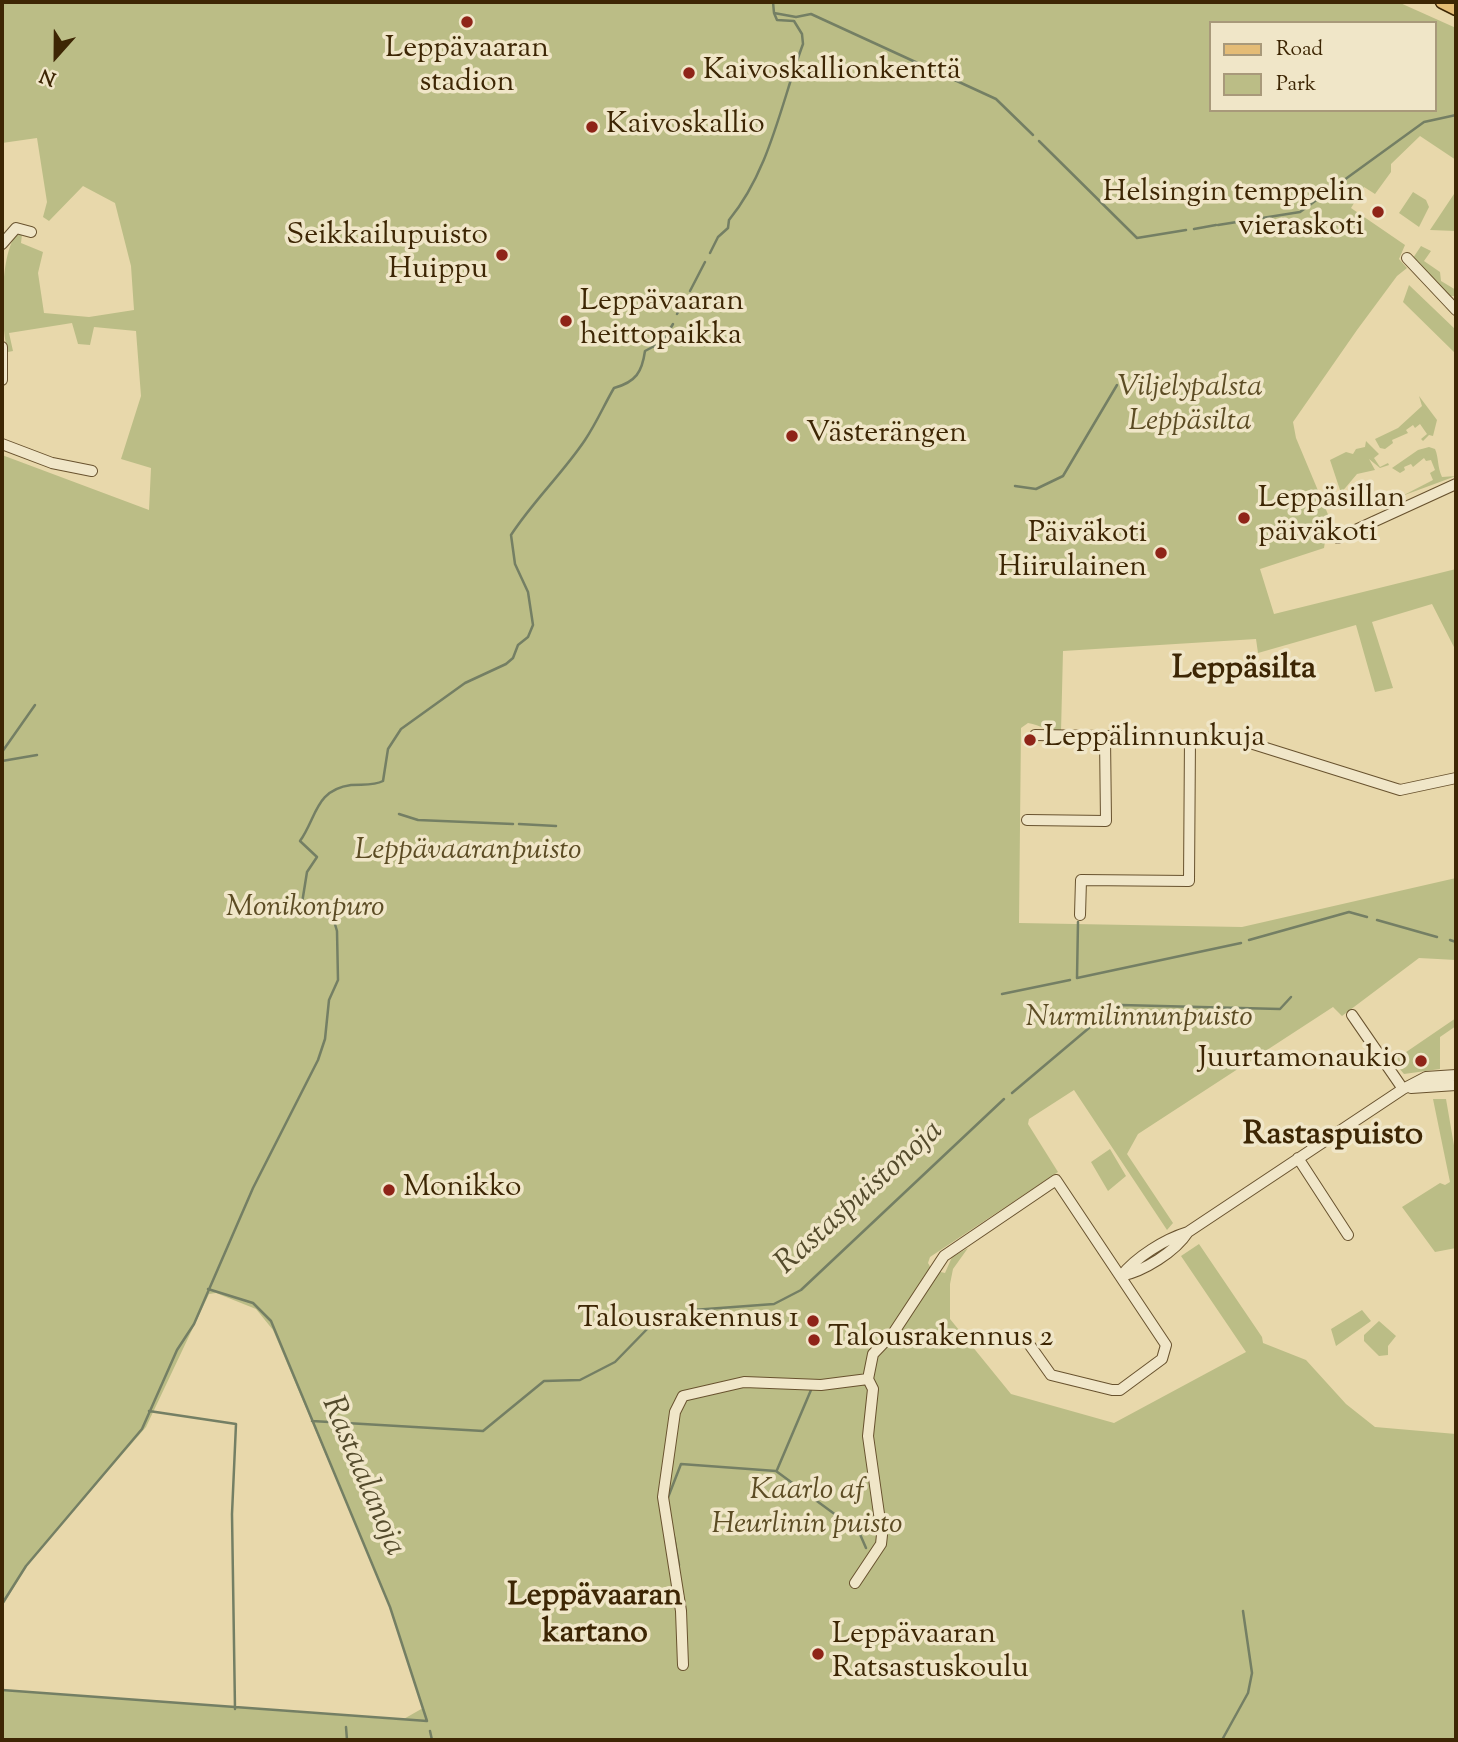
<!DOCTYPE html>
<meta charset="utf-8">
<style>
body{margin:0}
#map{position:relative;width:1458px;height:1742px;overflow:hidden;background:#e8d8ab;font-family:"Sorts Mill Goudy",serif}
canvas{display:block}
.frame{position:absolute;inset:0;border:4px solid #3d2604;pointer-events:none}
.legend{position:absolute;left:1209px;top:21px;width:228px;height:91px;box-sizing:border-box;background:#f0e6c8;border:2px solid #a8997a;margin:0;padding:9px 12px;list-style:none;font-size:21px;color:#3d2604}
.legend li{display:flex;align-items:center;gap:14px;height:35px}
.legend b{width:35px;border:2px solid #a8997a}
.north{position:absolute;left:21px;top:21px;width:70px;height:70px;-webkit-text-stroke:5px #f0e6c8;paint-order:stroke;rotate:201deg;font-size:19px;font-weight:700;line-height:28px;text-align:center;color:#3d2604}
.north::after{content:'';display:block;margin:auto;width:24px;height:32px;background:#3d2604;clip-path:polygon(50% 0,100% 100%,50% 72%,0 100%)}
</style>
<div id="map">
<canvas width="1458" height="1742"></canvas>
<div class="frame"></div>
<ul class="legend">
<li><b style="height:9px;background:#e4bc76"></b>Road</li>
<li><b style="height:19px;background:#bbbd86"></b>Park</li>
</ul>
<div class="north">N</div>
</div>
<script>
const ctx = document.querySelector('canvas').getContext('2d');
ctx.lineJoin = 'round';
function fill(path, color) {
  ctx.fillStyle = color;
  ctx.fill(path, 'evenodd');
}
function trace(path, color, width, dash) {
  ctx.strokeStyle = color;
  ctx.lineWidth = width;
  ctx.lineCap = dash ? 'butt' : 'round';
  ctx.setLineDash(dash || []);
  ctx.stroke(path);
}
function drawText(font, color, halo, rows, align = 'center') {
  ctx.font = font + ' "Sorts Mill Goudy",serif';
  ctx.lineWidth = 7;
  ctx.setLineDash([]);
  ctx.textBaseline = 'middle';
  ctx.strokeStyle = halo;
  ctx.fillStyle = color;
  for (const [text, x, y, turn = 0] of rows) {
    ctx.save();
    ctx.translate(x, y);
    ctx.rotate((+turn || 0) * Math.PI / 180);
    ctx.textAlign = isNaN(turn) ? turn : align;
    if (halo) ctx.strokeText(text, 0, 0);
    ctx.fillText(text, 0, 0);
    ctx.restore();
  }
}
const green = new Path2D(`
 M2,2h1396l58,26v132l-36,-24 -29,28v8l-16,22 -11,-7 -13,21 54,37 -6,14 8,9 -10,8 -40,54 -64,92 3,16 36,86 -5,5 -3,19 -64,21 14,45 182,-45v82l-24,-47 -60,18 21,66 -18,4 -19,-67 -98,28 -2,-14 -193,12 -2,81c-13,0 -20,-7 -33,-9l-7,5 -2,195 223,4 214,-49v82l-37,-2 -77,58 -9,-9 -195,127 -11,20 46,69 -6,7 -93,-140 -45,29 -1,5 30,48 -128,85 -2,6 4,7 13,3 7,-16 16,-9 -15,21 -3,15v35l61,75 103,29 132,-71 -65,-96 18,-12 63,93 1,6 43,17 40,44 29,23 81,7v306h-1454v-50l400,30 21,-12 -33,-101 -117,-277 -17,-21 -40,-16 -7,1 -63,133 -117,135 -27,45v-1152l147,55 2,-42 -30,-9 20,-63 -5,-65 -42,-4 -4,18 -12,-1 -6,-21 -63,10 4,18 -5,1c-8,-27 -8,-103 10,-119l4,1 -1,9 22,9 -5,21 6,40 45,4 45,-7 -3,-44 -16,-63 -32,-17 -34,35 -6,-4 4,-15 -10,-64 -35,5zM1211,23h224v87h-224z
 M1456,191v40l-26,-1z
 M1413,192l13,8 3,7 -10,20 -20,-14z
 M1421,246l10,5 -7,10 16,11 1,9 15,9v6h-6l-37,-38z
 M1409,285l47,45v24l-53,-52z
 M1419,396l18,24 -4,16 -4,-1 -6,6 -2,-2 6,-5 -7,-10 -5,4 -2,-3 -7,5 2,3 -16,7 1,3 -8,6 -5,-1 -5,-9 23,-11 24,-22z
 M1366,441l13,13 -5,4 6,9 8,-4 1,2 -9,3 -11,-9 6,11 -18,4 -16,19 -11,-33 16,-8 7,2 3,-5 9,-2z
 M1429,447l6,2c4,9 2,17 7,28l14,-1 -54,20 31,-16 -3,-7 5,-3 -4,-10 -5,1 -2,-3 -11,9 -2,-3 -7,3 1,3 -5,3 -8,-5 26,-18z
 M1456,1018v8l-16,11v32l-36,5 -11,-13z
 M1433,1099h13l10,58v91l-21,4 -33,-45 38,-24 5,2 5,-3z
 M1110,1149l16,27 -18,15 -17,-29z
 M1362,1310l9,11 -35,25 -5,-17z
 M1379,1321l17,15 -8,10v9l-9,1 -15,-15v-6z`);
const stream = new Path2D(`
 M773,2l1,11
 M774,13l22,4 15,-3 185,85 37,36
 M1039,141l98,97 49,-8
 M1218,225l82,-13 124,-90 32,-7
 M1194,229l22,-4
 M710,253l8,-16 10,-9 1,-8c41,-50 52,-117 74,-176l-1,-10 -8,-13 -17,-1 -3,-7
 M690,291l15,-29
 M677,314l8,-14
 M1015,486l21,3 27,-13 54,-91
 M2,752l33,-47
 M2,761l35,-6
 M399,814l19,6 95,4
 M519,824l37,2
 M1377,920l60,17
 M1249,940l100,-28 18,5
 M1450,940l6,2
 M1077,978l164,-35
 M1077,978l1,-56
 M1002,994l68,-14
 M1092,1027l29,-22 159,4 11,-12
 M1012,1093l77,-65
 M208,1289l45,14 18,18 119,286 37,114
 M693,1310l81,-6 27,-14 203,-191
 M149,1411l87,13 -4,90 3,195
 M312,1421l171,10 61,-50 36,-1 35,-18 37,-38
 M777,1470l34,-80
 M667,1500l14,-36 95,7 83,61 7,16
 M674,1537l5,28
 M2,1604l24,-38 116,-137 35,-79 17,-26 59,-136 65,-128 7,-21 4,-39 9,-20 -1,-49 -3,-10c-10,-11 -23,-5 -32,-18l5,-31 10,-15 -17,-16c17,-24 15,-51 51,-56 11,-1 23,1 32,-4l5,-32 13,-20 64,-46 41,-19 7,-6 5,-13 10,-8 5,-12 -5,-33 -13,-28 -4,-29c22,-34 52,-62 74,-95 12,-18 19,-35 29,-52 22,-6 28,-16 31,-37l17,-9 11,-18
 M2,1607v1
 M2,1690l425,31
 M346,1727l1,13
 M430,1731l2,9
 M1222,1740l26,-47 4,-20 -9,-62`);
const minor = new Path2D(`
 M2,244l14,-16 15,4
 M1407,258l49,52
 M2,347v33
 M2,444l50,19 40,8
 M1338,538l118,-54
 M1035,735l199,3 166,52 56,-12
 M1027,820l79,1 -1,-83
 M1080,915l1,-35 108,1 1,-143
 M1352,1015l51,74
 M1411,1088l45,-3
 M1298,1158l50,77
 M1121,1276c15,-19 44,-37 67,-44l215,-143 23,-12 30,-2
 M1121,1276c23,-5 54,-24 67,-44
 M855,1583l26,-39 1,-9 -14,-99 5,-47 -5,-10
 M683,1665l-2,-54 -18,-114 12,-85 8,-16 61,-14 77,3 47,-6 5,-25 21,-22 50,-76 112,-76 110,165 -4,14 -42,31h-8l-61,-15 -22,-31`);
const major = new Path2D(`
 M1442,2l14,7`);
const markers = [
 [467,22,7,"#8f2418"],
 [689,73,7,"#8f2418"],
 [592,127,7,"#8f2418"],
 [1378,212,7,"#8f2418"],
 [502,255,7,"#8f2418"],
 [566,321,7,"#8f2418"],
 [792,436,7,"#8f2418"],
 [1244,518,7,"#8f2418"],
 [1161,553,7,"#8f2418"],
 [1030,740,7,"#8f2418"],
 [1421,1061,7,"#8f2418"],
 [389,1190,7,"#8f2418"],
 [813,1321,7,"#8f2418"],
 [814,1340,7,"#8f2418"],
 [818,1654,7,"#8f2418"]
];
const poiNames = [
 ["Leppävaaran",467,51,"center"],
 ["stadion",467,85,"center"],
 ["Kaivoskallionkenttä",703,73],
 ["Kaivoskallio",606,127],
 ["Helsingin temppelin",1364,195,"right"],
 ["vieraskoti",1364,229,"right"],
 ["Seikkailupuisto",488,238,"right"],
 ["Huippu",488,272,"right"],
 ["Leppävaaran",580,304],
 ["heittopaikka",580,338],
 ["Västerängen",806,436],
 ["Leppäsillan",1258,501],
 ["päiväkoti",1258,535],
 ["Päiväkoti",1147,536,"right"],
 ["Hiirulainen",1147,570,"right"],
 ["Leppälinnunkuja",1044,740],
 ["Juurtamonaukio",1407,1061,"right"],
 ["Monikko",403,1190],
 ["Talousrakennus 1",799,1321,"right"],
 ["Talousrakennus 2",828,1340],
 ["Leppävaaran",832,1637],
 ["Ratsastuskoulu",832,1671]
];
const parkNames = [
 ["Viljelypalsta",1190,390],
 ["Leppäsilta",1190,424],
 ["Leppävaaranpuisto",468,853],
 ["Monikonpuro",305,910],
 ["Nurmilinnunpuisto",1139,1020],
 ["Kaarlo af",807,1493],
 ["Heurlinin puisto",807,1527]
];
const waterNames = [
 ["Rastaspuistonoja",861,1199,-42],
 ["Rastaalanoja",361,1477,67]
];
const neighbourhoodNames = [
 ["Leppävaaran",595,1599],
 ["kartano",595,1636]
];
const quarterNames = [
 ["Leppäsilta",1244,671],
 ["Rastaspuisto",1333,1137]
];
fill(green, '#bbbd86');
trace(stream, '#747f64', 2.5);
trace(minor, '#68522e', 12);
trace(major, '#3d2604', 15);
trace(minor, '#f0e6c8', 10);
trace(major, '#e4bc76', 12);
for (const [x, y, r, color] of markers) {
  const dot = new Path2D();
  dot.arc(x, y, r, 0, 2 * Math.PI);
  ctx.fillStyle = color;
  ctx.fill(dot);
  trace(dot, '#f0e6c8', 2.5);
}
drawText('30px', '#3d2604', '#f0e6c8', poiNames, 'left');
drawText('italic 30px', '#5c4c24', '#f0e6c8', parkNames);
drawText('italic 32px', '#544b2c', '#f0e6c8', waterNames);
drawText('bold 32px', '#3d2604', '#f0e6c8', neighbourhoodNames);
drawText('bold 33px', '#3d2604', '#f0e6c8', quarterNames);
</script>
